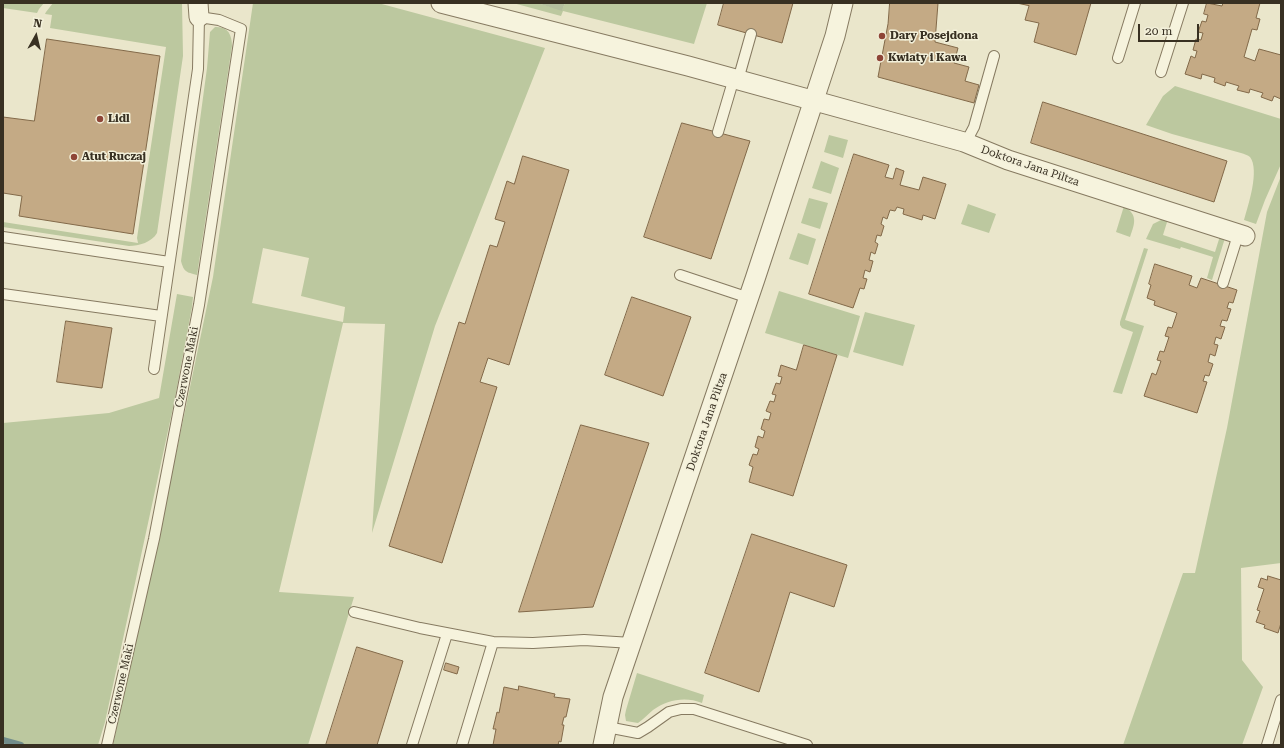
<!DOCTYPE html>
<style>
body{margin:0}
#map{position:relative;width:1284px;height:748px;overflow:hidden;background:#eae6cb;font-family:"Roboto Serif",serif}
canvas{display:block}
.frame{position:absolute;inset:0;border:4px solid #383022;pointer-events:none}
.north{position:absolute;left:16px;top:16px;width:40px;height:40px;-webkit-text-stroke:3px #f3f0da;paint-order:stroke;rotate:8deg;font-size:11px;font-weight:700;line-height:16px;text-align:center;color:#383022}
.north::after{content:'';display:block;margin:auto;width:14px;height:18px;background:#383022;clip-path:polygon(50% 0,100% 100%,50% 72%,0 100%)}
.scale{position:absolute;left:1138px;top:24px;width:61px;height:18px;box-sizing:border-box;border:2px solid #383022;border-top:0;padding-left:5px;font-size:12px;line-height:14px;white-space:nowrap;color:#383022;-webkit-text-stroke:3px #f3f0da;paint-order:stroke}
</style>
<div id="map">
<canvas width="1284" height="748"></canvas>
<div class="frame"></div>
<div class="north">N</div>
<div class="scale">20 m</div>
</div>
<script>
const ctx = document.querySelector('canvas').getContext('2d');
ctx.lineJoin = 'round';
function fill(path, color) {
  ctx.fillStyle = color;
  ctx.fill(path, 'evenodd');
}
function trace(path, color, width, dash) {
  ctx.strokeStyle = color;
  ctx.lineWidth = width;
  ctx.lineCap = dash ? 'butt' : 'round';
  ctx.setLineDash(dash || []);
  ctx.stroke(path);
}
function drawText(font, color, halo, rows, align = 'center') {
  ctx.font = font + ' "Roboto Serif",serif';
  ctx.lineWidth = 3;
  ctx.setLineDash([]);
  ctx.textBaseline = 'middle';
  ctx.strokeStyle = halo;
  ctx.fillStyle = color;
  for (const [text, x, y, turn = 0] of rows) {
    ctx.save();
    ctx.translate(x, y);
    ctx.rotate((+turn || 0) * Math.PI / 180);
    ctx.textAlign = isNaN(turn) ? turn : align;
    if (halo) ctx.strokeText(text, 0, 0);
    ctx.fillText(text, 0, 0);
    ctx.restore();
  }
}
const green = new Path2D(`
 M3,3h41l-5,6 -2,4 -34,-5z
 M53,3h129l1,53 -26,177c-5,9 -18,13 -28,13l-126,-19v-5l135,21 -1,-5 29,-191 -116,-19 2,-13 -7,-1 1,-2z
 M253,3h125l167,45 -110,278 -63,207 13,-209 -42,-1 -64,269 75,5 -46,148h-195l58,-267 42,-201zM263,248l46,10 -8,38 44,11 -2,15 -91,-19z
 M513,3h24l25,7 3,-7h142l-13,41 -131,-33 -2,5z
 M215,27c13,-1 17,8 17,19l-35,229c-11,-3 -13,-3 -16,-14l26,-193 3,-36z
 M1175,86l106,33v45l-16,36 -9,24 -12,-4c4,-14 16,-50 6,-63 -2,-2 -6,-3 -9,-4l-69,-19 -26,-9 17,-29z
 M829,135l19,5 -5,18 -19,-6z
 M821,161l18,7 -8,26 -19,-6z
 M1281,176v387l-40,5 1,92 21,27 -21,58h-119l60,-172h12l32,-145 40,-216z
 M809,198l19,5 -8,26 -19,-6z
 M968,204l28,10 -7,19 -28,-9z
 M1124,206c14,9 11,17 6,31l-14,-5z
 M1163,219h5l-5,16 52,17 5,-16 5,2 -13,42 -5,-2 6,-21 -32,-10 -1,2 -34,-10 7,-15z
 M798,233l18,6 -8,26 -19,-6z
 M1144,248l4,1 -23,71 19,6 -22,68 -9,-2 20,-60 -11,-4 -2,-3v-3z
 M779,291l81,25 -12,42 -83,-25z
 M177,294l16,3 -1,10 -18,96 -69,319 -7,23h-95v-322l106,-10 50,-15z
 M865,312l50,13 -12,41 -50,-14z
 M637,673l67,22 -2,8c-17,-7 -35,-3 -49,7 -5,4 -9,9 -15,13l-12,-2 -1,-6 1,-5z`);
const cemetery = new Path2D(`
 M537,3h28l-3,8z`);
const stream = new Path2D(`
 M3,740l18,5`);
const building = new Path2D(`
 M724,3h69l-11,40 -64,-18z
 M890,3h48l-3,39 23,6 -4,15 15,4 -4,14 14,4 -5,18 -96,-26 10,-53z
 M1017,3h74l-15,52 -42,-13 5,-19 -14,-3 4,-14z
 M1207,3l15,3 1,-3h37l-4,15 4,1 -3,11 -5,-1 -8,28 11,4 4,-12 22,6v44l-7,-3 -2,5 -11,-4 2,-4 -13,-4 -1,4 -12,-3 2,-4 -13,-4 -1,4 -11,-4 1,-4 -13,-4 -1,5 -16,-5 6,-18 4,2 2,-7 -4,-1 3,-11 5,1 2,-7 -5,-1 4,-11 4,1 2,-7 -4,-1z
 M47,39l113,17 -27,178 -114,-18 3,-20 -19,-3v-76l31,4z
 M1043,102l184,59 -13,41 -183,-59z
 M682,123l68,18 -39,118 -67,-22z
 M854,154l35,11 -4,12 8,2 3,-11 8,3 -4,14 19,5 4,-13 23,7 -11,35 -12,-4 -1,5 -19,-6 1,-5 -7,-2 -2,4 -5,-1 -3,9 -4,-2 -2,7 3,2 -3,10 -4,-1 -2,7 3,2 -3,10 -4,-2 -2,8 4,1 -3,11 -5,-2 -2,8 4,1 -3,10 -4,-1 -7,20 -44,-14z
 M523,156l46,14 -60,195 -21,-7 -8,24 17,5 -55,176 -53,-17 70,-224 6,2 25,-79 7,2 8,-25 -10,-3 12,-38 7,3z
 M1155,264l37,12 -3,9 8,3 4,-10 36,12 -4,13 -4,-1 -2,6 4,1 -4,12 -5,-1 -2,6 5,1 -4,12 -5,-2 -2,7 4,1 -3,11 -5,-2 -2,8 5,2 -4,12 -4,-1 -2,6 4,1 -10,31 -53,-17 8,-23 4,2 5,-14 -4,-1 3,-9 4,1 5,-15 -4,-1 3,-9 4,1 5,-15 -23,-8 1,-4 -8,-3 4,-13 -2,-1z
 M632,297l59,20 -28,79 -58,-21z
 M66,321l46,7 -10,60 -45,-6z
 M804,345l33,10 -44,141 -44,-14 4,-15 -4,-2 4,-11 4,1 2,-6 -4,-2 3,-11 5,2 2,-7 -4,-2 3,-10 5,1 2,-7 -5,-2 4,-10 4,1 2,-7 -4,-1 4,-11 4,1 2,-7 -4,-1 3,-11 15,5z
 M581,425l68,18 -56,164 -74,5z
 M752,534l95,31 -13,42 -44,-15 -31,100 -54,-19z
 M1268,576l13,4v43l-3,10 -14,-5 1,-3 -9,-3 4,-11 -3,-1 7,-21 -6,-2 3,-9 6,2z
 M357,647l46,14 -26,84h-51z
 M446,663l13,4 -2,7 -13,-4z
 M519,686l36,8 -1,3 16,2 -4,18h-2l-2,8h2l-3,17 -2,-1 -1,4h-65l3,-16h-3l4,-17 2,1 5,-26 14,3z`);
const lane = new Path2D(`
 M1118,58l17,-55
 M1161,72l22,-69
 M738,80l13,-46
 M718,132l16,-54
 M966,142l8,-15 20,-71
 M3,237l166,25
 M680,275l69,23
 M1223,283l15,-48
 M3,294l158,22
 M354,612l66,16 73,14 40,1 51,-3 48,3
 M607,727l31,6 10,-6 21,-15 12,-3h13l113,36
 M107,745l47,-206 45,-234 42,-276 -22,-9 -20,-3 -1,52 -44,300
 M412,745l35,-111
 M462,745l31,-103
 M1267,745l14,-45`);
const street = new Path2D(`
 M198,3l1,14
 M441,3l247,63 276,76 44,18 237,76
 M603,745l10,-48 142,-418 80,-243 8,-33`);
const markers = [
 [882,36,4,"#8e4537"],
 [880,58,4,"#8e4537"],
 [100,119,4,"#8e4537"],
 [74,157,4,"#8e4537"]
];
const poiNames = [
 ["Dary Posejdona",890,36],
 ["Kwiaty i Kawa",888,58],
 ["Lidl",108,119],
 ["Atut Ruczaj",82,157]
];
const streetNames = [
 ["Doktora Jana Piltza",1030,166,19],
 ["Czerwone Maki",187,367,-79],
 ["Doktora Jana Piltza",707,422,-71],
 ["Czerwone Maki",121,684,-77]
];
fill(green, '#bcc89f');
fill(cemetery, '#b4be9d');
trace(stream, '#728d8b', 6);
fill(building, '#c4aa85');
trace(building, '#826949', 1);
trace(lane, '#867a61', 12);
trace(street, '#867a61', 21);
trace(lane, '#f6f3dd', 10);
trace(street, '#f6f3dd', 19);
for (const [x, y, r, color] of markers) {
  const dot = new Path2D();
  dot.arc(x, y, r, 0, 2 * Math.PI);
  ctx.fillStyle = color;
  ctx.fill(dot);
  trace(dot, '#f3f0da', 1.5);
}
drawText('bold 11px', '#383022', '#f3f0da', poiNames, 'left');
drawText('11px', '#383022', '#f3f0da', streetNames);
</script>
